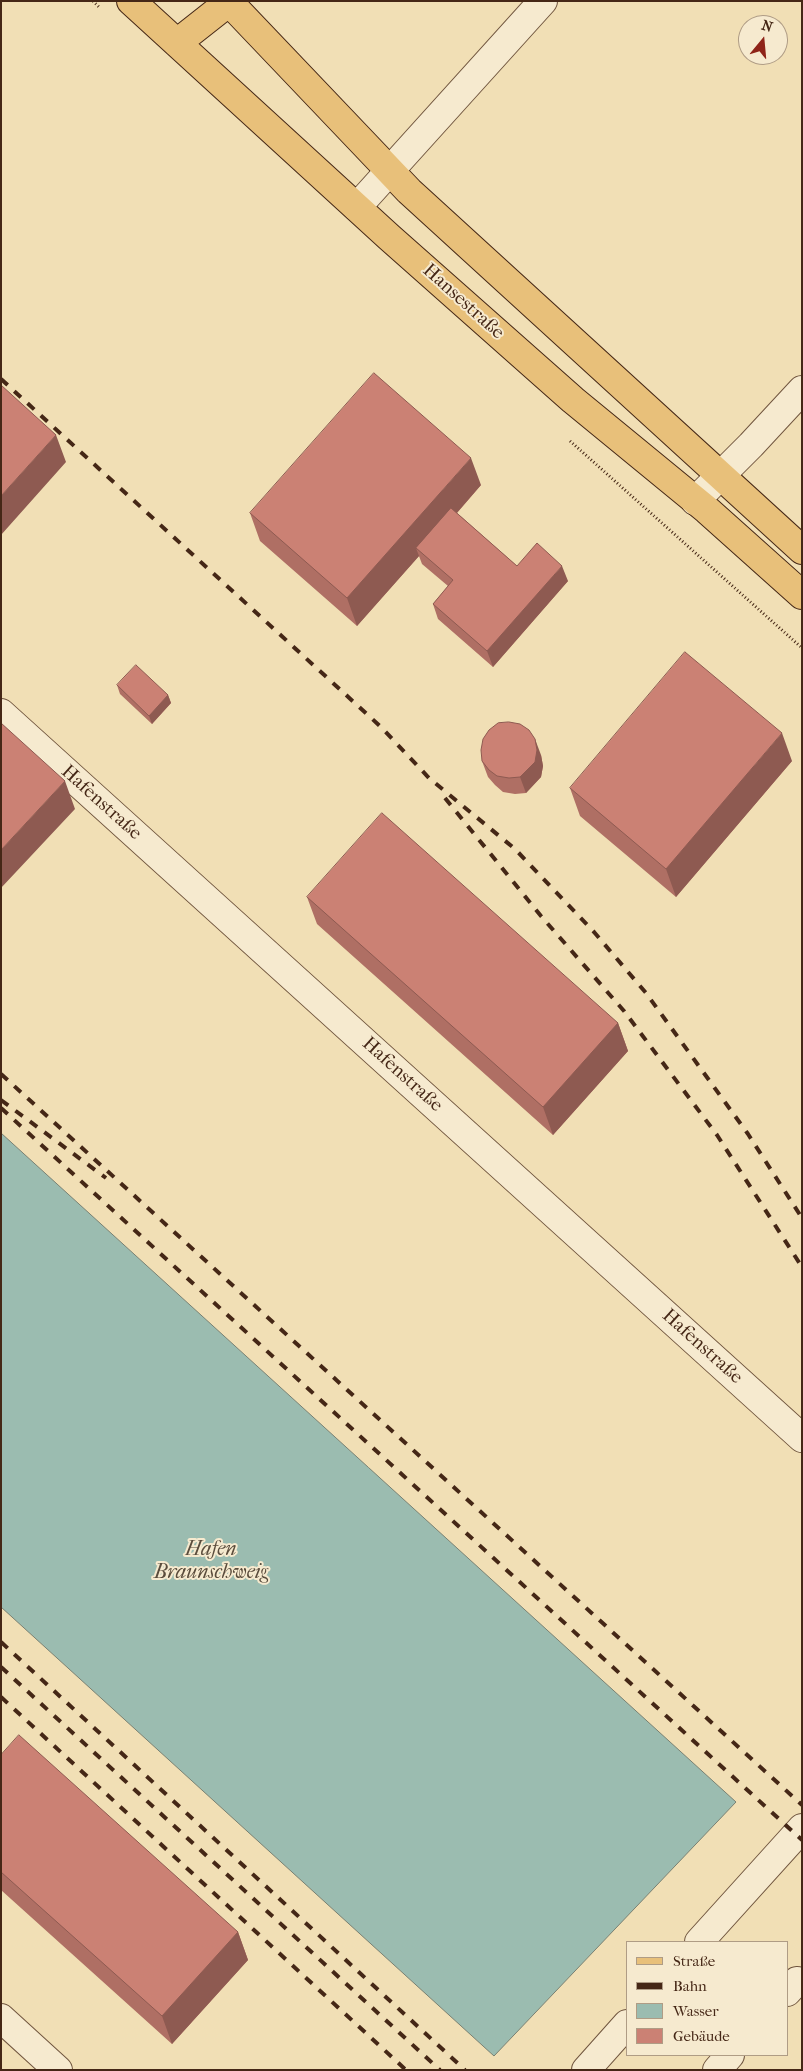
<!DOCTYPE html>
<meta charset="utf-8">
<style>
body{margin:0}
#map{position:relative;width:803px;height:2071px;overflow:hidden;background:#f1dfb5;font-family:"IM FELL French Canon",serif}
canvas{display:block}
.frame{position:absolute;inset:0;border:2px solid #452716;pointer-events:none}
.legend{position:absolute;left:626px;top:1941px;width:162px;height:115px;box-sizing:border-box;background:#f6eacf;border:1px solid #af9c85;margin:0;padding:6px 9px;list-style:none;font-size:15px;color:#452716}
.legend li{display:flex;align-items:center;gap:10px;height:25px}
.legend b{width:25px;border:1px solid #af9c85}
.north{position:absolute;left:738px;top:15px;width:50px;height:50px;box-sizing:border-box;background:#f6eacf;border:1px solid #af9c85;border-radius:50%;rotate:17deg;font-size:14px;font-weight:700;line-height:20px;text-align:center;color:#452716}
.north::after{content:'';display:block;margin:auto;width:18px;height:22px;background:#8f2418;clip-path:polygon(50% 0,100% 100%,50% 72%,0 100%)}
</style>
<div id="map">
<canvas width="803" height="2071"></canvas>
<div class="frame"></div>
<ul class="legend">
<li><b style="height:6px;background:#e8c07a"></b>Straße</li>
<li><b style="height:6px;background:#452716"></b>Bahn</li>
<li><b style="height:14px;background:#9bbcb0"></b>Wasser</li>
<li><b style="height:14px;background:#cb8174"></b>Gebäude</li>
</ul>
<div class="north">N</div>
</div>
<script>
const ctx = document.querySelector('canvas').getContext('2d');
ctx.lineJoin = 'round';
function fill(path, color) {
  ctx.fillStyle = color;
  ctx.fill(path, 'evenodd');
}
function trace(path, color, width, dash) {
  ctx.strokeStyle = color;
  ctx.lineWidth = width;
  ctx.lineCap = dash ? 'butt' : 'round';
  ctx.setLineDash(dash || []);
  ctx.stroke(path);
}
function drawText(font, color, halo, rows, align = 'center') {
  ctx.font = font + ' "IM FELL French Canon",serif';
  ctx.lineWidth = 4;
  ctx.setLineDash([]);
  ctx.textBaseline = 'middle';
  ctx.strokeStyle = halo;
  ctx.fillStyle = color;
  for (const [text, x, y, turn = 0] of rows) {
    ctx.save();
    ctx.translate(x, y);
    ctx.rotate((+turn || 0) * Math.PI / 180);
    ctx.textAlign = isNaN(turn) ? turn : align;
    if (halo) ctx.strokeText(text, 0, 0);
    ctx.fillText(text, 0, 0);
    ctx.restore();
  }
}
const water = new Path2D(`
 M1,1133l735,669 -242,254 -493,-449z`);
const path = new Path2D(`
 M93,1l7,7
 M570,441l232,207`);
const minor = new Path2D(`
 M357,207l186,-206
 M695,501l56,-56 51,-55
 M1,713l801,725
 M699,1942l103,-114
 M787,1992l10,-11
 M1,2018l57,52
 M586,2070l41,-46
 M717,2070l13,-15`);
const major = new Path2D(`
 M131,1l258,236 184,163 134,110 95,85
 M228,1l181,190 393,359
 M177,43l52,-41`);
const rail = new Path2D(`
 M1,379l380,348 48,51 86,71 79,83 52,61 102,141 54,84
 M445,798l96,118 83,95 93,124 85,132
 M1,1074l801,731
 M1,1100l105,78
 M1,1108l801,732
 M1,1642l464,428
 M1,1667l439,403
 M1,1697l405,373`);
const wall = new Path2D(`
 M481,485l-24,28 60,53 51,15 -75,86 -55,-48 -5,-15 15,-18 -26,-22 -3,-8 -62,70 -97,-85 -10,-28z
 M117,685l51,10 3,8 -19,21 -32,-30z
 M541,755l2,11 -2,11 -15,16 -11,1 -12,-2 -8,-7 -7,-8 -6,-16z
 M792,761l-116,136 -96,-81 -10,-28z
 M307,897l311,126 10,28 -75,84 -236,-211z
 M1,1755l237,177 10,28 -76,84 -171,-154z`);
const shadedWall = new Path2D(`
 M56,435l10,27 -65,73v-39z
 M471,458l10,27 -59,68 -6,-5 3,8 -62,70 -10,-28z
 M562,566l6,15 -75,86 -6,-16z
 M168,695l3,8 -19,21 -3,-8z
 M782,733l10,28 -116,136 -10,-28z
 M535,739l6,16 2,11 -2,11 -15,16 -6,-16z
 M65,781l10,28 -74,79v-38z
 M618,1023l10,28 -75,84 -10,-28z
 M238,1932l10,28 -76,84 -10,-28z`);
const building = new Path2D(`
 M374,373l97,85 -124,140 -97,-85z
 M1,385l55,50 -55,61z
 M451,508l66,58 20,-23 25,23 -75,85 -54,-47 20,-24 -37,-32z
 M685,652l97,81 -116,136 -96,-81z
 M136,665l32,30 -19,21 -32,-31z
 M509,722l11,2 9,6 6,9 2,11 -2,12 -15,15 -11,1 -12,-2 -8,-6 -7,-9 -1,-11 2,-11 6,-9 9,-7z
 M1,723l64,58 -64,69z
 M382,813l236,210 -75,84 -236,-210z
 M19,1735l219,197 -76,84 -161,-144v-117z`);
const streetNames = [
 ["Hansestraße",463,302,42],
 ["Hafenstraße",101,803,42],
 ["Hafenstraße",402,1075,42],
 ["Hafenstraße",702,1347,42]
];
const waterNames = [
 ["Hafen",211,1550],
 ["Braunschweig",211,1573]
];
fill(water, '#9bbcb0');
trace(water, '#798072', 1);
trace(minor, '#70553e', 30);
trace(major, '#452716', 30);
trace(path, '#452716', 3, [1, 2.5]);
trace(minor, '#f6eacf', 28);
trace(major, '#e8c07a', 28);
trace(rail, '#452716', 4, [9, 9]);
fill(wall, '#af6f64');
fill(shadedWall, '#8e5a51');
fill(building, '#cb8174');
trace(building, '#8e5a51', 1);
drawText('19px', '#452716', '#f6eacf', streetNames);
drawText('italic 20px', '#5a4c3c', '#f6eacf', waterNames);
</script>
